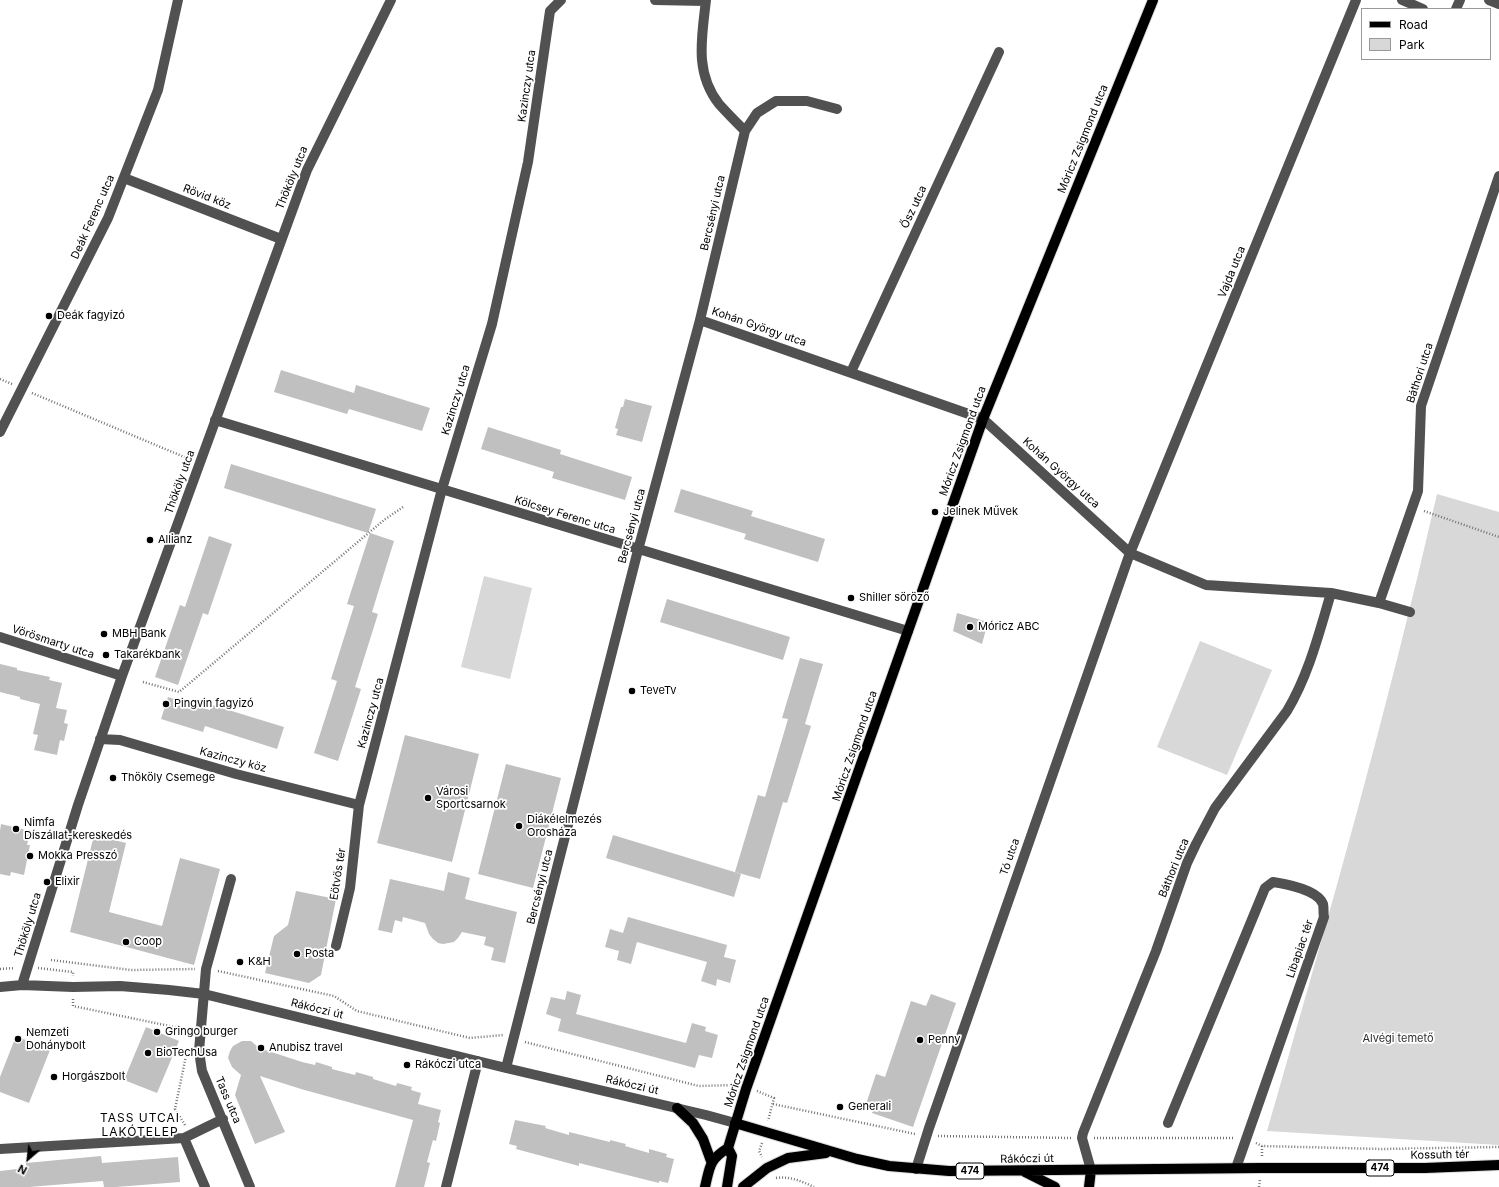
<!DOCTYPE html>
<meta charset="utf-8">
<style>
body{margin:0}
#map{position:relative;width:1499px;height:1187px;overflow:hidden;background:#fff;font-family:Inter,sans-serif}
canvas{display:block}
.legend{position:absolute;left:1361px;top:8px;width:130px;height:52px;box-sizing:border-box;background:#fff;border:1px solid #999;margin:0;padding:5px 7px;list-style:none;font-size:12px;color:#000}
.legend li{display:flex;align-items:center;gap:8px;height:20px}
.legend b{width:20px;border:1px solid #999}
.north{position:absolute;left:8px;top:1139px;width:40px;height:40px;-webkit-text-stroke:3px #fff;paint-order:stroke;rotate:208deg;font-size:11px;font-weight:700;line-height:16px;text-align:center;color:#000}
.north::after{content:'';display:block;margin:auto;width:14px;height:18px;background:#000;clip-path:polygon(50% 0,100% 100%,50% 72%,0 100%)}
</style>
<div id="map">
<canvas width="1499" height="1187"></canvas>
<ul class="legend">
<li><b style="height:5px;background:#000"></b>Road</li>
<li><b style="height:11px;background:#d8d8d8"></b>Park</li>
</ul>
<div class="north">N</div>
</div>
<script>
const ctx = document.querySelector('canvas').getContext('2d');
ctx.lineJoin = 'round';
function fill(path, color) {
  ctx.fillStyle = color;
  ctx.fill(path, 'evenodd');
}
function trace(path, color, width, dash) {
  ctx.strokeStyle = color;
  ctx.lineWidth = width;
  ctx.lineCap = dash ? 'butt' : 'round';
  ctx.setLineDash(dash || []);
  ctx.stroke(path);
}
function drawText(font, color, halo, rows, align = 'center') {
  ctx.font = font + ' Inter,sans-serif';
  ctx.lineWidth = 3.5;
  ctx.setLineDash([]);
  ctx.textBaseline = 'middle';
  ctx.strokeStyle = halo;
  ctx.fillStyle = color;
  for (const [text, x, y, turn = 0] of rows) {
    ctx.save();
    ctx.translate(x, y);
    ctx.rotate((+turn || 0) * Math.PI / 180);
    ctx.textAlign = isNaN(turn) ? turn : align;
    if (halo) ctx.strokeText(text, 0, 0);
    ctx.fillText(text, 0, 0);
    ctx.restore();
  }
}
const green = new Path2D(`
 M1437,494l62,18v633l-232,-14c61,-211 121,-423 170,-637z
 M484,576l48,12 -22,91 -49,-12z
 M1200,641l72,29 -45,105 -70,-28z`);
const building = new Path2D(`
 M281,370l73,23 2,-8 74,23 -8,23 -73,-22 -2,5 -73,-22z
 M625,399l27,7 -10,36 -26,-7 2,-6 -3,-1 6,-21h2z
 M488,427l73,23 -1,4 72,23 -7,23 -73,-22 2,-6 -73,-23z
 M231,464l145,45 -8,24 -144,-45z
 M681,489l72,22 -2,5 74,23 -7,23 -74,-23 2,-5 -72,-22z
 M370,533l24,8 -22,71 6,2 -23,73 6,2 -23,72 -24,-8 23,-72 -6,-2 23,-73 -7,-2z
 M209,536l23,8 -24,71 -5,-2 -25,72 -23,-8 25,-72 5,2z
 M667,599l123,38 -7,23 -123,-38z
 M957,613l31,9 -6,22 -29,-13z
 M800,658l23,6 -18,60 6,2 -24,77 -4,-1 -23,77 -25,-7 23,-77 7,2 23,-78 -6,-1z
 M0,664l17,4v2l33,7 -1,3 13,3 -6,25 11,2 -3,13 4,1 -4,17 -4,-1 -3,15 -23,-5 4,-15 -5,-1 7,-30 -20,-5v-2l-20,-5z
 M168,697l42,13 2,-5 72,22 -7,22 -72,-23 -2,6 -42,-13z
 M405,735l74,19 -27,108 -75,-19z
 M506,764l55,14 -28,110 -55,-14z
 M1,824l29,7 -3,14h3l-6,30 -13,-3 -1,4 -10,-2v-43z
 M94,835l32,8 -17,69 53,14 18,-68 40,11 -26,96 -124,-33z
 M613,835l128,39 -7,23 -128,-39z
 M448,872l22,6 -5,21 52,13 -12,51 -14,-3 3,-12 -10,-3 2,-8 -24,-5 -4,6 -4,4 -11,2 -5,-1 -5,-4 -4,-5 -4,-11 -22,-6 -1,5 -7,-2 -3,13 -14,-3 12,-51 54,12z
 M296,891l40,8 -15,76 -12,8 -44,-10 9,-37 14,-11z
 M628,917l99,28 -3,12 12,3 -6,23 -13,-4 -1,7 -15,-5 6,-19 -70,-20 -6,22 -14,-4 2,-9 -14,-4 5,-18 13,4z
 M567,991l14,4 -5,19 110,29 6,-20 14,4 -1,4 13,4 -6,23 -13,-3 -4,13 -137,-37 3,-12 -15,-5 5,-17 14,3z
 M931,994l25,9 -43,124 -41,-14 1,-4 -8,-2 11,-33 9,3 26,-76 15,5z
 M146,1027l33,14 -22,52 -33,-13z
 M16,1036l34,14 -21,53 -29,-11v-15z
 M242,1041h9l8,7 43,14 13,3 1,-3 16,5v2l23,6 1,-3 17,5v2l23,7 1,-3 15,4 -1,3 10,3 -3,11 23,6 -3,12 2,1 -4,18 -3,-1 -6,22 3,1 -6,24h-29l18,-67 -112,-31 -41,-13 25,56 -30,12 -20,-49 6,-20 -9,-8 -4,-9 2,-7 3,-5z
 M515,1120l31,6 -1,2 24,7v-3l41,10v-2l16,4 -1,2 24,7v-4l18,5 -1,3 8,2 -6,24 -9,-2v2l-80,-20v3l-63,-17 1,-3 -8,-2z
 M101,1156l1,7 76,-6 2,25 -64,5h-12l-1,-6 -74,6h-29v-16l26,-3v-5z`);
const path = new Path2D(`
 M0,379l12,5
 M32,393l157,66
 M1424,511l75,26
 M143,682l36,10 205,-172 19,-13
 M51,960l80,10 64,-1
 M38,968l35,4v4
 M0,969l15,-1
 M218,971l116,25 23,15 113,27 33,-3
 M73,999v7l116,24
 M525,1042l174,44 35,-1
 M757,1091l17,7 -6,23
 M773,1104l142,30
 M185,1125l-10,-16 11,-53
 M938,1136l133,2
 M1094,1138h141
 M762,1143l-3,8 3,6
 M1256,1143l6,3 120,3 117,-2
 M1262,1156v-10
 M776,1178c14,-2 25,3 38,9
 M1259,1187l1,-8`);
const minor = new Path2D(`
 M655,0l50,1
 M1402,0l21,9
 M1489,0l10,4
 M1456,9l4,-9
 M745,131l12,-18 19,-12h31l30,8
 M124,178l157,61
 M700,320l283,99 147,134 76,32 125,8 48,10 31,9
 M851,372l148,-320
 M215,420l693,211
 M0,432l108,-214 50,-128 20,-90
 M1379,603l39,-112 3,-85 78,-230
 M0,637l122,39
 M100,739l20,1 116,34 123,31
 M231,879l-25,90 -7,82 3,20 48,116
 M336,946l14,-58 9,-83 83,-316 50,-165 36,-162 22,-151 11,-11
 M22,985l56,-180 44,-129 185,-506 84,-170
 M0,987l22,-2 51,2 47,-1 49,4 35,4 302,74 200,47 29,8
 M506,1068l132,-518 62,-230 45,-189c-9,-9 -18,-18 -26,-27 -25,-32 -17,-67 -13,-104
 M1168,1123l97,-235 8,-6c13,2 45,8 50,22 1,4 0,9 1,13l-88,251
 M184,1138l21,49
 M0,1149l184,-11 39,-19
 M916,1169l13,-41 201,-575 226,-553
 M1091,1170l-9,-32 1,-5 73,-182 31,-88 9,-19 19,-36 72,-97c22,-37 32,-78 44,-118
 M446,1187l32,-126`);
const major = new Path2D(`
 M677,1108l16,15 10,16 8,22
 M735,1123l122,36 32,7 60,5 312,-3h164l74,-3
 M1025,1172l30,15
 M705,1187c5,-21 4,-27 23,-39l18,-59 237,-670 170,-419
 M727,1187l5,-31 -4,-8
 M743,1187l24,-19 21,-10 38,-5
 M1089,1187l2,-17`);
const markers = [
 [49,316,4,"#000"],
 [935,512,4,"#000"],
 [150,540,4,"#000"],
 [851,598,4,"#000"],
 [970,627,4,"#000"],
 [104,634,4,"#000"],
 [106,655,4,"#000"],
 [632,691,4,"#000"],
 [166,704,4,"#000"],
 [113,778,4,"#000"],
 [428,798,4,"#000"],
 [519,826,4,"#000"],
 [16,829,4,"#000"],
 [30,856,4,"#000"],
 [47,882,4,"#000"],
 [126,942,4,"#000"],
 [297,954,4,"#000"],
 [240,962,4,"#000"],
 [157,1032,4,"#000"],
 [18,1039,4,"#000"],
 [920,1040,4,"#000"],
 [261,1048,4,"#000"],
 [148,1053,4,"#000"],
 [407,1065,4,"#000"],
 [54,1077,4,"#000"],
 [840,1107,4,"#000"]
];
const shields = [
 [1380,1168,28],
 [970,1171,28]
];
const shieldNames = [
 ["474",1380,1168],
 ["474",970,1171]
];
const streetNames = [
 ["Kazinczy utca",527,86,-82],
 ["Móricz Zsigmond utca",1083,139,-68],
 ["Thököly utca",292,178,-68],
 ["Rövid köz",207,197,21],
 ["Ősz utca",914,207,-65],
 ["Bercsényi utca",713,213,-77],
 ["Deák Ferenc utca",93,217,-66],
 ["Vajda utca",1232,272,-68],
 ["Kohán György utca",759,327,19],
 ["Báthori utca",1420,373,-72],
 ["Kazinczy utca",456,400,-73],
 ["Móricz Zsigmond utca",963,441,-70],
 ["Kohán György utca",1061,473,42],
 ["Thököly utca",180,482,-70],
 ["Kölcsey Ferenc utca",565,515,17],
 ["Bercsényi utca",632,526,-75],
 ["Vörösmarty utca",53,642,18],
 ["Kazinczy utca",371,713,-75],
 ["Móricz Zsigmond utca",855,746,-71],
 ["Kazinczy köz",233,760,15],
 ["Tó utca",1010,857,-71],
 ["Báthori utca",1174,868,-68],
 ["Eötvös tér",338,874,-81],
 ["Bercsényi utca",540,887,-76],
 ["Thököly utca",28,925,-73],
 ["Libapiac tér",1300,949,-71],
 ["Rákóczi út",317,1009,14],
 ["Móricz Zsigmond utca",747,1052,-71],
 ["Rákóczi út",632,1085,13],
 ["Tass utca",228,1100,67],
 ["Kossuth tér",1440,1155,-1],
 ["Rákóczi út",1027,1159,-1]
];
const poiNames = [
 ["Deák fagyizó",57,316],
 ["Jelinek Művek",943,512],
 ["Allianz",158,540],
 ["Shiller söröző",859,598],
 ["Móricz ABC",978,627],
 ["MBH Bank",112,634],
 ["Takarékbank",114,655],
 ["TeveTv",640,691],
 ["Pingvin fagyizó",174,704],
 ["Thököly Csemege",121,778],
 ["Városi",436,792],
 ["Sportcsarnok",436,805],
 ["Diákélelmezés",527,820],
 ["Orosháza",527,833],
 ["Nimfa",24,823],
 ["Díszállat-kereskedés",24,836],
 ["Mokka Presszó",38,856],
 ["Elixir",55,882],
 ["Coop",134,942],
 ["Posta",305,954],
 ["K&H",248,962],
 ["Gringo burger",165,1032],
 ["Nemzeti",26,1033],
 ["Dohánybolt",26,1046],
 ["Penny",928,1040],
 ["Anubisz travel",269,1048],
 ["BioTechUsa",156,1053],
 ["Rákóczi utca",415,1065],
 ["Horgászbolt",62,1077],
 ["Generali",848,1107]
];
const parkNames = [
 ["Alvégi temető",1398,1039]
];
const neighbourhoodNames = [
 ["TASS UTCAI",140,1118],
 ["LAKÓTELEP",140,1132]
];
fill(green, '#d8d8d8');
fill(building, '#c0c0c0');
trace(major, '#dbdbdb', 12);
trace(path, '#737373', 2.5, [1, 2]);
trace(minor, '#515151', 10);
trace(major, '#000', 10);
for (const [x, y, r, color] of markers) {
  const dot = new Path2D();
  dot.arc(x, y, r, 0, 2 * Math.PI);
  ctx.fillStyle = color;
  ctx.fill(dot);
  trace(dot, '#fff', 1.5);
}
for (const [x, y, w] of shields) {
  const box = new Path2D();
  box.roundRect(x - w / 2, y - 8, w, 16, 3);
  ctx.fillStyle = '#fff';
  ctx.fill(box);
  trace(box, '#000', 1);
}
drawText('bold 10px', '#000', null, shieldNames);
drawText('11px', '#000', '#fff', streetNames);
drawText('11px', '#000', '#fff', poiNames, 'left');
drawText('11px', '#2f2f2f', '#fff', parkNames);
ctx.letterSpacing = '1px';
drawText('12px', '#000', '#fff', neighbourhoodNames);
ctx.letterSpacing = '0px';
</script>
